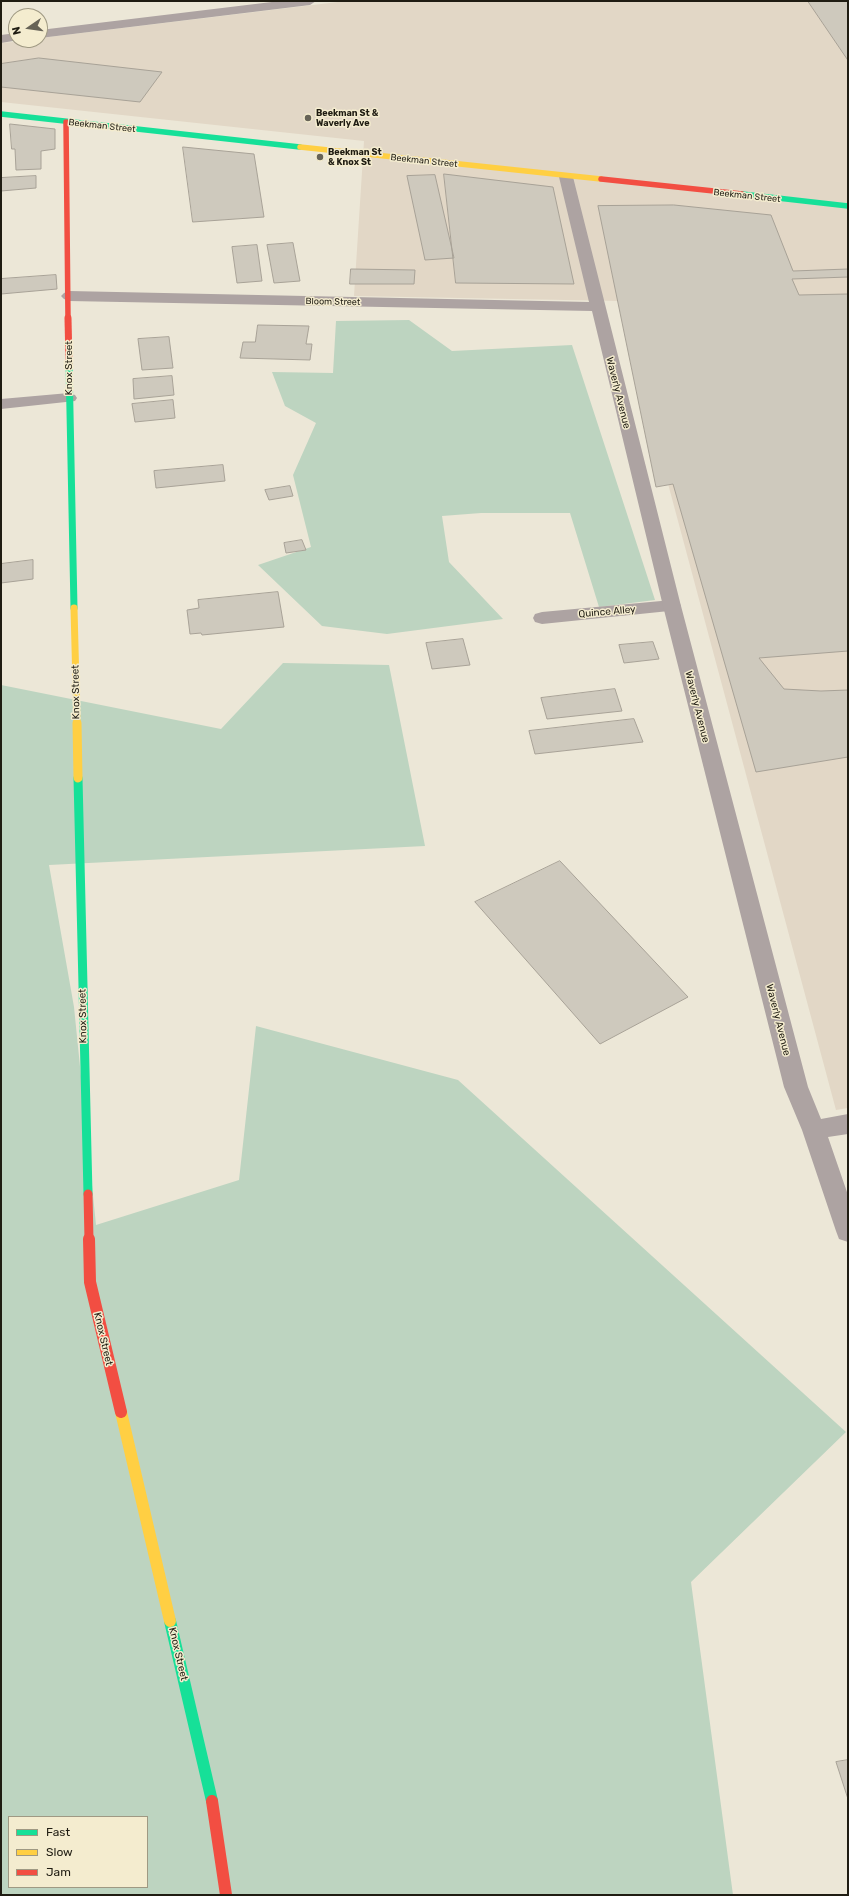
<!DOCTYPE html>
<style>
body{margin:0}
#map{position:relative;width:849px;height:1896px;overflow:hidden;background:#ece7d7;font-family:Rubik,sans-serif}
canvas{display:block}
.frame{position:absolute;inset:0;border:2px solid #1f1c12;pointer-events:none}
.legend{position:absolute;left:8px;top:1816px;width:140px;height:72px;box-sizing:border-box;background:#f4eccf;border:1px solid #9f9983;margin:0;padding:5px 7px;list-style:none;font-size:12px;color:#1f1c12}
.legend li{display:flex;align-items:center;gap:8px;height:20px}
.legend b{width:20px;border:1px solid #9f9983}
.north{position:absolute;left:8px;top:8px;width:40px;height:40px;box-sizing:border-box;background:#f4eccf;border:1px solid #9f9983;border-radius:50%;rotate:257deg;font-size:11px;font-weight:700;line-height:16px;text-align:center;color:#1f1c12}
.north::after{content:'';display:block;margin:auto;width:14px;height:18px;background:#676357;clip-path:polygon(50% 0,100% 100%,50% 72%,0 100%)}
</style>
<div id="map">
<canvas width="849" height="1896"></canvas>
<div class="frame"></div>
<ul class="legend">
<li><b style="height:5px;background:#16e098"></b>Fast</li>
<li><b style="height:5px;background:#ffcf43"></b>Slow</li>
<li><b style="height:5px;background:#f24e42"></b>Jam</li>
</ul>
<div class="north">N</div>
</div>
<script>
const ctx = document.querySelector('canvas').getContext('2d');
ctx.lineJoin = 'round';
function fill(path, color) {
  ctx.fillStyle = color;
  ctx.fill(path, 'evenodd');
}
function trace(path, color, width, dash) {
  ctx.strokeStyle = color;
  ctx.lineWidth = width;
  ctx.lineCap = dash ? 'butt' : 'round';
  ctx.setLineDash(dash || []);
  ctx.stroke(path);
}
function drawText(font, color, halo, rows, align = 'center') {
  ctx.font = font + ' Rubik,sans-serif';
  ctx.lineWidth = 3;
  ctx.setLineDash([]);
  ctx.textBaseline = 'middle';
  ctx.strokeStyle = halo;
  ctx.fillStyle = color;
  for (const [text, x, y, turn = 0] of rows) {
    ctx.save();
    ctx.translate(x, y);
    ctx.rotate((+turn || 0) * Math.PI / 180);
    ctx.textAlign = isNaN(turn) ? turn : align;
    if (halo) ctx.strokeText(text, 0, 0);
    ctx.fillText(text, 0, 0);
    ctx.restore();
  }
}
const industrial = new Path2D(`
 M346,1h502v1107l-12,2 -217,-809 -265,-5 10,-155 -363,-39v-59l39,-3v-2z`);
const green = new Path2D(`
 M409,320l43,31 120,-6 83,255 -56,7 -29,-94h-89l-39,3 7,46 54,57 -116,15 -65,-8 -64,-61 53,-18 -18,-72 23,-52 -31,-17 -13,-34 61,1 3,-52z
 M283,663l106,2 36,181 -376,19 25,142 22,218 143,-45 17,-154 202,54 388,352 -155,150 42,313h-732v-1210l220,44zM9,1817h138v70h-138z`);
const building = new Path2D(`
 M808,1h40v59z
 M39,58l123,14 -22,30 -139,-15v-23z
 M10,124l45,5v20l-14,2v18l-25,1 -1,-21h-3z
 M183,147l71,7 10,63 -71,5z
 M444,174l109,13 21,97 -118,-1z
 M435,175l19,83 -29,2 -18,-84z
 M36,176v12l-35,3v-13z
 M674,205l97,10 22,56 55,-2v8l-56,2 7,16 49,-1v357l-89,7 25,31 37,2 27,-1v67l-92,15 -83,-288 -17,3 -58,-281z
 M293,243l7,38 -26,2 -7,-38z
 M257,245l5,36 -25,2 -5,-36z
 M351,269l64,1 -1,14h-64z
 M56,275l1,14 -56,5v-15z
 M258,325l51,1 -3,18h6l-2,16 -70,-2 3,-16h12z
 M169,337l4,31 -31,2 -4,-31z
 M172,376l2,19 -40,4 -1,-20z
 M173,400l2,18 -40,4 -3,-18z
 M223,465l2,16 -69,7 -2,-17z
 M290,486l3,10 -24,4 -4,-10z
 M302,540l4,10 -20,3 -2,-10z
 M33,560v19l-32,4v-19z
 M278,592l6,35 -82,8 -1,-2 -11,1 -3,-24 12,-2 -1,-8z
 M463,639l7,26 -38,4 -6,-26z
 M653,642l6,17 -35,4 -5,-18z
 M615,689l7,22 -75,8 -6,-21z
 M634,719l9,23 -108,12 -6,-23z
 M560,861l128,136 -88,47 -125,-142z
 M848,1760v39l-12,-37z`);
const lane = new Path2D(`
 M280,1h36l-6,4 -270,33v-8z
 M16,33v7h3l-18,3v-8z
 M69,393l6,2 2,3 -2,3 -74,8v-10z
 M672,600l7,2 2,4 -2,4 -137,14 -7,-2 -2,-4 2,-4 7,-2z`);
const street = new Path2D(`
 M566,173l5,1 2,3 108,429 127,481 13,32 27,-5v20l-20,3 20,58v47l-9,-3 -3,-8 -34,-101 -18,-43 -121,-481 -71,-295 -523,-10 -5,-2 -3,-3 3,-3 5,-2 520,11 -30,-125 2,-3z`);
const fastFar3 = new Path2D(`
 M1,114l299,33
 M742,194l106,12`);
const fastFar2 = new Path2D(`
 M69,363l5,245`);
const fastFar1 = new Path2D(`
 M78,778l10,416`);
const fast = new Path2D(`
 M170,1621l42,180`);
const slowFar3 = new Path2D(`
 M300,147l301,32`);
const slowFar2 = new Path2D(`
 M74,608l3,116`);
const slowFar1 = new Path2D(`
 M77,723l1,55`);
const slow = new Path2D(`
 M121,1412l49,209`);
const jamFar3 = new Path2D(`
 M66,122l2,197
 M601,179l141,15`);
const jamFar2 = new Path2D(`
 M68,318l1,45`);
const jamFar1 = new Path2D(`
 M88,1194l1,46`);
const jam = new Path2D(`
 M89,1239l1,43 31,130
 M212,1801l14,94`);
const markers = [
 [308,118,4,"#676357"],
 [320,157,4,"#676357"]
];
const farPoinames = [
 ["Beekman St &",316,113],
 ["Waverly Ave",316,123],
 ["Beekman St",328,152],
 ["& Knox St",328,162]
];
const farStreetnames = [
 ["Beekman Street",102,126,6],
 ["Beekman Street",424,161,6],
 ["Beekman Street",747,196,6],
 ["Bloom Street",333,302,1]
];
const streetNames = [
 ["Knox Street",69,368,-90],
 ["Waverly Avenue",618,393,76],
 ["Quince Alley",607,612,-5],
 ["Knox Street",76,692,-91],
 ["Waverly Avenue",697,707,76],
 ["Knox Street",83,1016,-91],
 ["Waverly Avenue",778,1020,76],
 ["Knox Street",103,1339,77],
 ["Knox Street",178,1654,77]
];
fill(industrial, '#e2d7c6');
fill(green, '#bdd4c0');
fill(building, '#cec9bd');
trace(building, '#a8a297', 1);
fill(lane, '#ada3a2');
fill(street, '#ada3a2');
trace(fastFar3, '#16e098', 5.5);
trace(fastFar2, '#16e098', 7);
trace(fastFar1, '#16e098', 9);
trace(fast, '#16e098', 12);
trace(slowFar3, '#ffcf43', 5.5);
trace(slowFar2, '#ffcf43', 7);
trace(slowFar1, '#ffcf43', 9);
trace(slow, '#ffcf43', 12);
trace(jamFar3, '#f24e42', 5.5);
trace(jamFar2, '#f24e42', 7);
trace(jamFar1, '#f24e42', 9);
trace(jam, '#f24e42', 12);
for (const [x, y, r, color] of markers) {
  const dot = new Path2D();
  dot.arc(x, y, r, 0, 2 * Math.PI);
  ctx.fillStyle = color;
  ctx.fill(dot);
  trace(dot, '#f4eccf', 1.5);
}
drawText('bold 9px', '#1f1c12', '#f4eccf', farPoinames, 'left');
drawText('9px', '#1f1c12', '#f4eccf', farStreetnames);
drawText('10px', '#1f1c12', '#f4eccf', streetNames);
</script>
